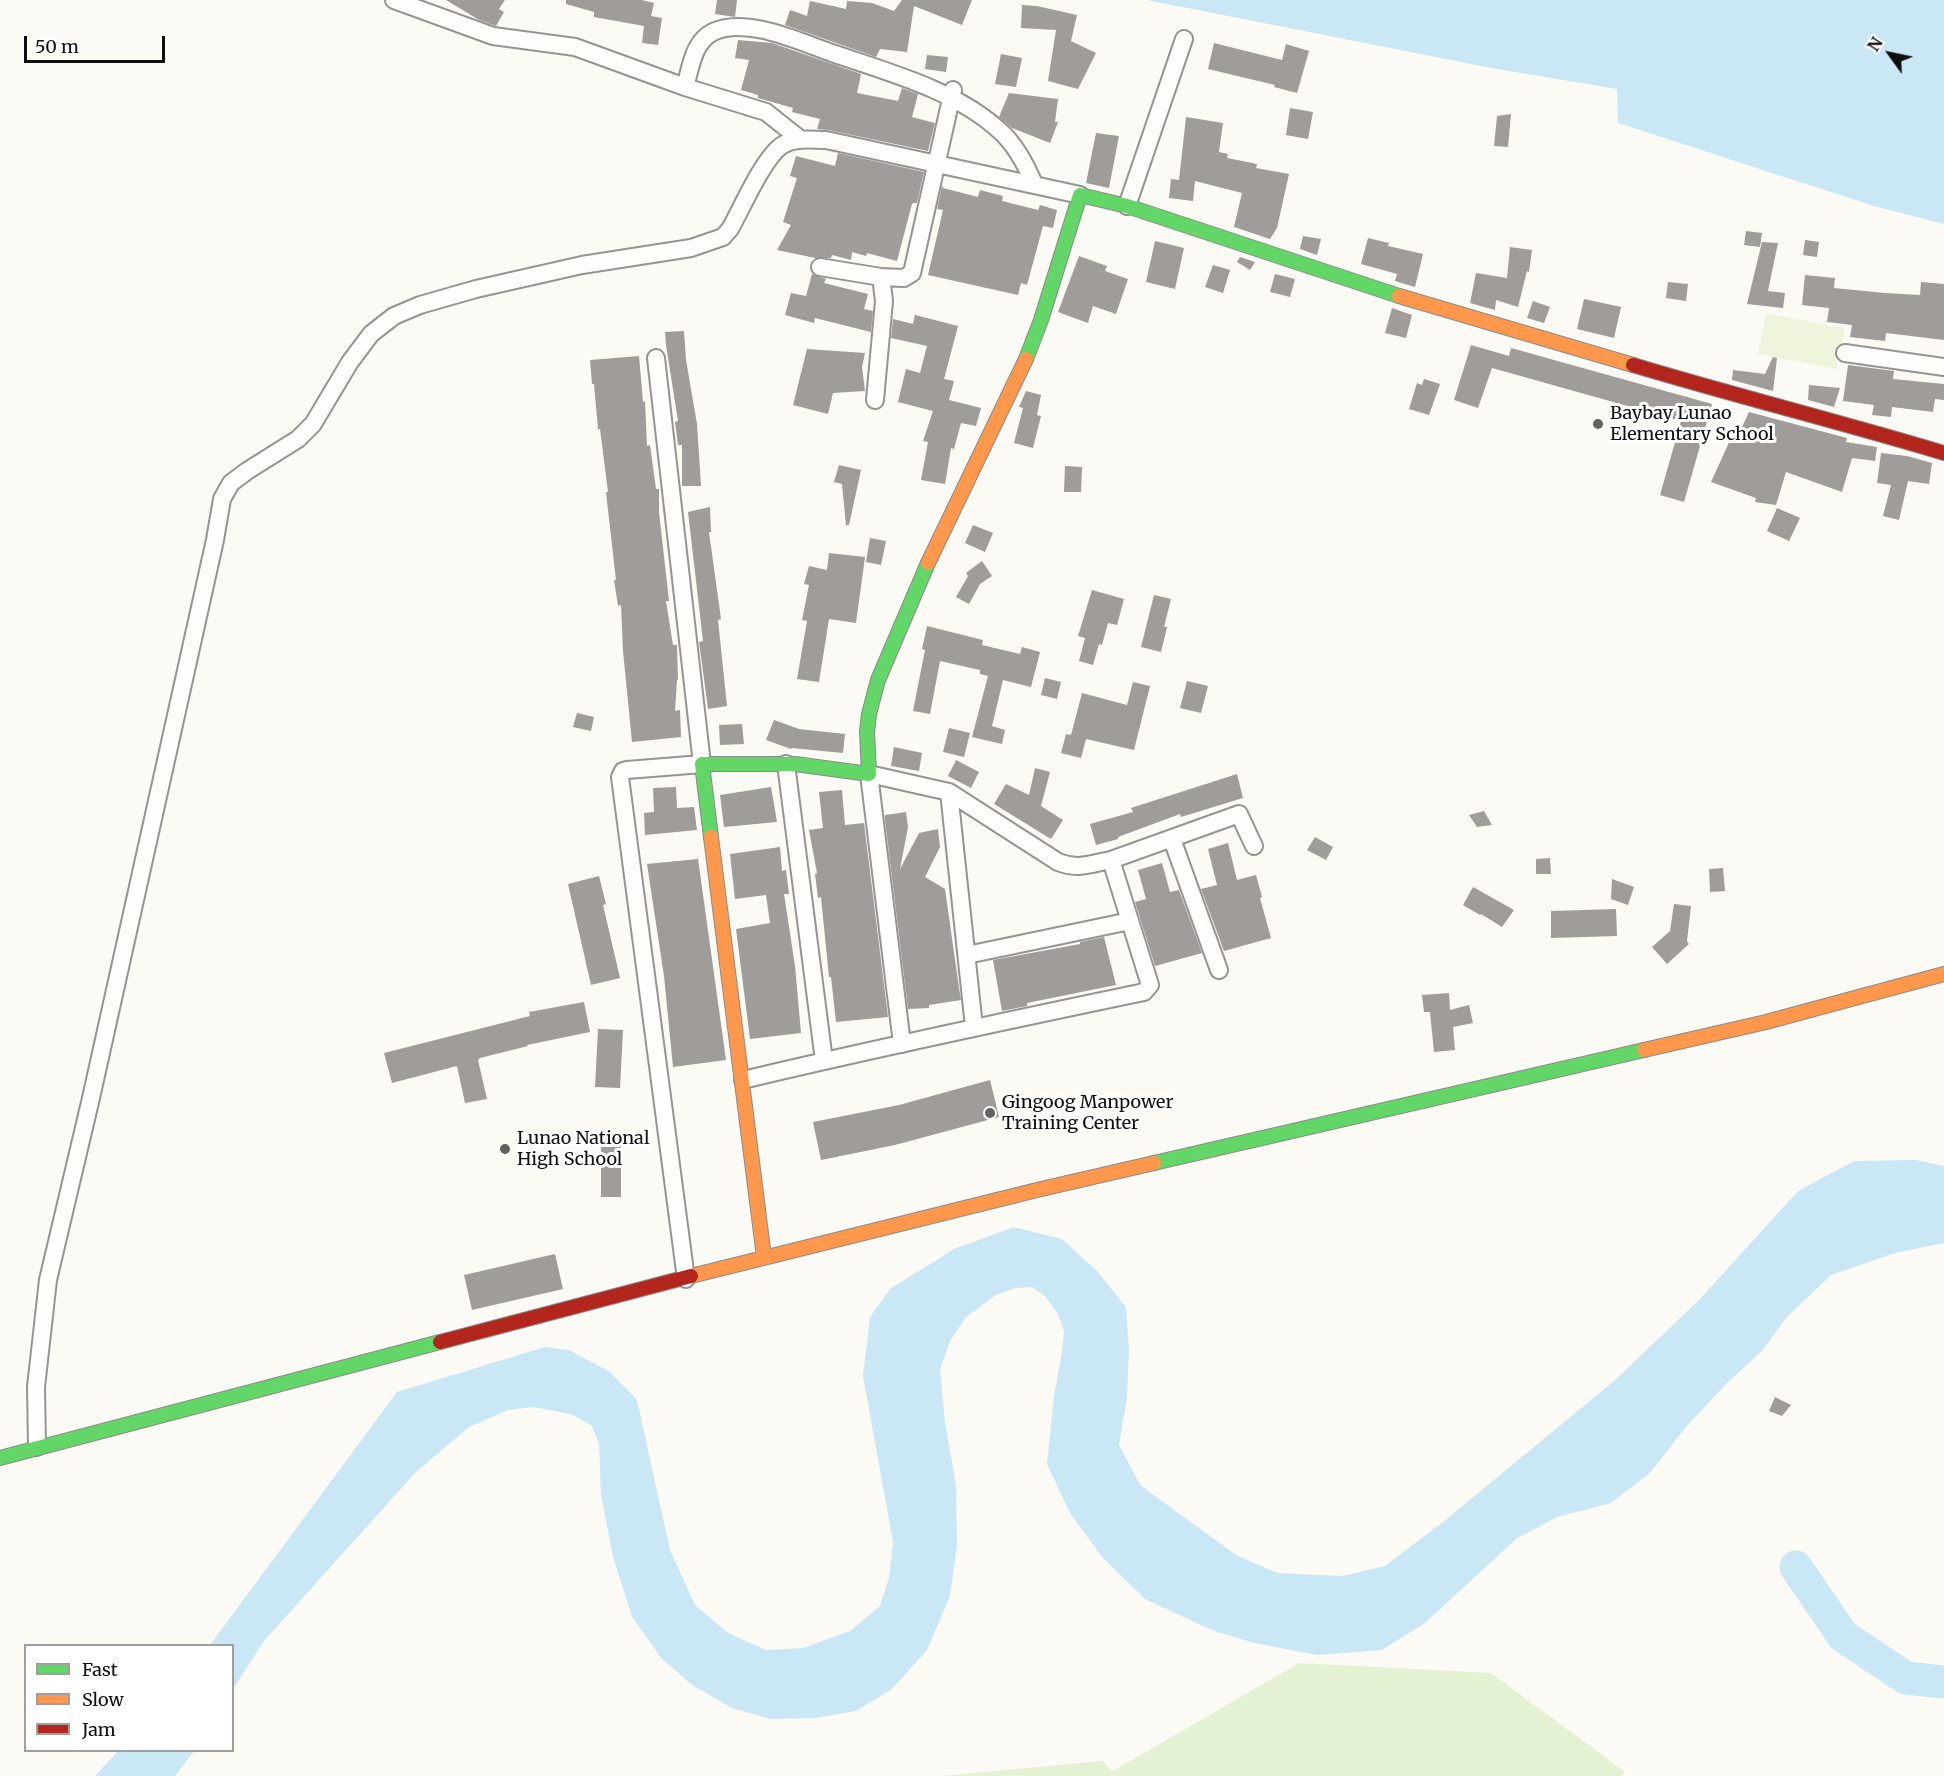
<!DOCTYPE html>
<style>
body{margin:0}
#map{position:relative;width:1944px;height:1776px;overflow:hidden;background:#fcfaf4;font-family:Merriweather,serif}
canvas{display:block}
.legend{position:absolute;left:24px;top:1644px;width:210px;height:108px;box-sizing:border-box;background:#fff;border:2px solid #9f9f9f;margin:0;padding:8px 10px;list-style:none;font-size:18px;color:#0e0e0e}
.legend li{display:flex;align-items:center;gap:12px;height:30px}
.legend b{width:30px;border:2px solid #9f9f9f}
.north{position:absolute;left:1860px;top:24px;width:60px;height:60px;-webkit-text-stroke:4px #fff;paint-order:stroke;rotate:303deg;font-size:16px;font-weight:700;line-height:24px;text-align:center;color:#0e0e0e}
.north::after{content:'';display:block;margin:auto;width:21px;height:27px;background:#0e0e0e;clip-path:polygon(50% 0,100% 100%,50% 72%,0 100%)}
.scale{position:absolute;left:24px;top:36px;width:141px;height:27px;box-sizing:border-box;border:3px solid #0e0e0e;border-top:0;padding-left:8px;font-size:18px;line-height:21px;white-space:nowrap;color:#0e0e0e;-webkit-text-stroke:4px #fff;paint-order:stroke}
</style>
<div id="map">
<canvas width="1944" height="1776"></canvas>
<ul class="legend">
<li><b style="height:8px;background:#63d668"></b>Fast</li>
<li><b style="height:8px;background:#ff974d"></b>Slow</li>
<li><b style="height:8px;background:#b3261e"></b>Jam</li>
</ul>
<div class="north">N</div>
<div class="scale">50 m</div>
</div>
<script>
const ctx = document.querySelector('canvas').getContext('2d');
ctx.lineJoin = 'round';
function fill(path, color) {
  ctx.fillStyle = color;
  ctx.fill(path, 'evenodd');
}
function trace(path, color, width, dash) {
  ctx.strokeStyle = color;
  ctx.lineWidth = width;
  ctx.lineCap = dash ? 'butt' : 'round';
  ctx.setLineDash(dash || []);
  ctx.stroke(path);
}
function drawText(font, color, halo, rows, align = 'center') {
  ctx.font = font + ' Merriweather,serif';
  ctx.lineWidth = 6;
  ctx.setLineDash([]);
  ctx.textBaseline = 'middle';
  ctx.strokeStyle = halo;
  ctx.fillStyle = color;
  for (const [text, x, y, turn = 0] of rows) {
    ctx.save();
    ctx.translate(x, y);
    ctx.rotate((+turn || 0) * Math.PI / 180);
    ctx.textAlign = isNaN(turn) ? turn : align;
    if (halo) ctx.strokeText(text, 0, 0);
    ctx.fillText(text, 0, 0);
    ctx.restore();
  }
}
const green = new Path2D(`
 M1299,1663l192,10 134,99 -3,4h-681l161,-15 11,10z`);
const pitch = new Path2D(`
 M1766,313l79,15 -8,41 -79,-15z`);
const water = new Path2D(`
 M1147,0h797v224l-70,-18 -256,-83 -1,-34 -126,-21z
 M1916,1160l28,6v77l-49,10 -64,22 -45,43 -23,32 -36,33 -41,44 -36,46 -39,30 -54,14 -41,22 -91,84 -43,27 -65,5 -63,-12 -40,-12 -69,-32 -43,-42 -32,-44 -23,-49 7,-68 8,-44 2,-21 -6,-17 -13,-18 -13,-9 -16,1 -20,7 -30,22 -16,24 -10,29 5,53 11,62 1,60 -7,51 -23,54 -36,40 -35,21 -42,7 -44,1 -38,-11 -40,-23 -30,-26 -30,-42 -19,-60 -12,-62 -2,-51 -7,-18 -21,-12 -38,-7 -25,3 -39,17 -53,45 -152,169 -31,48 -1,-43 -22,-1 187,-253 148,-45 24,3 41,22 27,28 33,150 25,55 33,28 38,17 37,-2 47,-17 30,-25 9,-28 4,-36 -30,-166 7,-59 20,-28 64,-40 60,-22 48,12 35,32 29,36 3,43 -2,47 -8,48 21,40 96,70 41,18 65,3 43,-10 58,-44 171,-141 85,-81 99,-109 56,-30z
 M118,1751v-1l76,1 -19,25h-80z`);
const river = new Path2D(`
 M1796,1567l47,69 63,42 38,4`);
const building = new Path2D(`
 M446,0h59l-6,9 5,3 -8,14 -17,-6z
 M566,0h76l12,3 -3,13 11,2 -4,27 -16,-2 2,-17 -50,-9v-5l-28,-8z
 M717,0h20l-2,17 -20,-3z
 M902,0h70l-10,25 -48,-19 -7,46 -27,-3 -4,8 -91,-32 5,-15 17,6 3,-15 36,8 1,-8 25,2 22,8z
 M1022,5l15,1 40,9 -6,26 25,12 -18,36 -30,-8 8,-51 -35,-2z
 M738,40l34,3 89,31 -4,19 41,8 4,-13 16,6 -6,23 23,6 -7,28 -100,-21 -11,-1 3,-10 -28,-7 1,-4 -35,-10v-3l-17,-5 8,-30 -14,-2z
 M1214,43l68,17 4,-16 23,7 -12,42 -23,-6 1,-2 -67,-16z
 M1001,54l21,4 -6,29 -21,-3z
 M927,55l21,2 -2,15 -21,-3z
 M1009,93l49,6 -3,23h3l-8,21 -38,-15 -13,-11z
 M1290,108l23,4 -5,27 -22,-4z
 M1511,114l-3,33 -14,-1 3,-30z
 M1186,117l37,6 -4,29 9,2 -1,4 30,6 -1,4 33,6 -12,54 -7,11 -36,-12 8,-34 -47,-12 -2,20 -24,-3 2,-19 8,1z
 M1096,133l23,3 -10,52 -23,-5z
 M838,153l86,19 -7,31h-4l-1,1 -15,57 -30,-8 -1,3 -14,-4 -1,8 -19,-5 -1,3h-16l-38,-8 14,-25 -8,-3 14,-44 -7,-2 6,-20 39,10z
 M942,185l1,3 35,9 2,-7 23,6 -1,5 36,9 2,-5 17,5 -4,18 -10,-2 -16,59 -6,-2 -3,12 -90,-20 15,-65 -6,-1z
 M1746,231l16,2 -2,14 -16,-2z
 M1303,236l18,3 -4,16 -17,-6z
 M1368,238l21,5 -1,3 35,8 -8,33 -20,-6 2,-7 -36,-10z
 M1805,240l14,2 -2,15 -14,-2z
 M1155,241l29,7 -9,41 -29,-7z
 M1762,242l16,1 -10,48 17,2 -2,15 -36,-4z
 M1510,247l22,3 -3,22 -2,-1 -9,36 -22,-7 -1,10 -25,-7 6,-30 31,5z
 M1079,256l28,10 -2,5 23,8 -12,35 -23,-8 -5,17 -30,-11z
 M1240,257l15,5 -5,8 -13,-8z
 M1213,265l17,5 -7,23 -18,-6z
 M812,274l14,5 -2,4 44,11 -4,15 9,2 -2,21 -56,-14 -1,5 -29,-8 6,-22 15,3z
 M1275,274l20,5 -5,18 -20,-5z
 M1805,275l30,3 -1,10 51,5 35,2 1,-13 23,2v56l-58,-7 -1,8 -35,-4 2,-12 -25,-3 2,-14 -27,-3z
 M1668,282l20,2 -2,17 -20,-3z
 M1584,299l37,8 -7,31 -37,-9z
 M1533,301l17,6 -6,16 -17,-5z
 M1392,308l20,7 -6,23 -21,-5z
 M915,315l43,11 -14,53 10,2 -5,19 32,8 -5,18 -15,-3 -7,26 -3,-1 -6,36 -24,-4 7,-38 -5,-1 10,-30 -35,-9 8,-33 14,4 7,-27 -36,-8 2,-19 20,5z
 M684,331l2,29 11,64 4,62h-19v-41h-4l-3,-23 3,-1 -12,-76 -1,-13z
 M1471,345l38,11 2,-8 201,56 -28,98 -24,-7 21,-74 -189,-53 -14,40 -24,-8z
 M807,349l58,4 -3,14 3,24 -32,2 -5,21 -35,-9z
 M639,356l4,46 2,-1 2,45 3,-1 6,44h3v23l10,89h-3l7,44h4l1,35h-1l-2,31 5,-1 1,27 -49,5 -9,-91 -2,-46 -3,1 -4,-26h2l-10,-88h2l-8,-63h-2l-4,-45h-2l-2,-24z
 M1773,357l4,1 -4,33 -41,-11 1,-10 32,4z
 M1848,365l46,6 -1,8 51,5v16l-9,-1 -2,13 -41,-5 -1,10 -19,-2 2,-10 -31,-4z
 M1424,379l16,5 -11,31 -20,-6 8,-26 5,2z
 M1809,385l31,3 -6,19 -26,-7z
 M1026,391l15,4 -4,20 4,1 -8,32 -19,-5 9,-35 -4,-1z
 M1749,412l98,26 -1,4 31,5 -2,14 -23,-3 -10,34 -56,-20 -10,33 -21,-3 1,-4 -45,-16 26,-57 5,2z
 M1881,453l26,3 25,7 -3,21 -21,-3 -9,39 -16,-4 8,-31 -14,-2z
 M839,465l22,5 -12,55h-3l-4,-41 -8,-2z
 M1065,466l17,1 -1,25h-17z
 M710,507l1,25h-2l12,87 -3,1 9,86 -19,3 -9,-67 4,-1 -15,-129z
 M1777,508l23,10 -11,23 -22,-10z
 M973,525l20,8 -8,19 -20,-9z
 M870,538l16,3 -5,24 -15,-3z
 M829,553l36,4 -9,66 -27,-4 -10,63 -22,-3 10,-58 -5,-1 7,-35 -5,-1 5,-18 18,4z
 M982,561l10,15 -12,8 -11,20 -13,-7 12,-21 -2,-3z
 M1092,590l32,9 -7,26 -9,-2 -6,22 -3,-1 -6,21 -14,-4 6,-23 -7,-2z
 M1154,595l17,4 -7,28h3l-6,25 -20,-5z
 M927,626l56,14 -1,5 38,9 2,-7 18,5 -9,35 -28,-7 -11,46 13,4 -3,14 -30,-7 16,-61 -8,-2v-4l-40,-9 -10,53 -17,-3 12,-61 -3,-1z
 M1045,678l16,4 -4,17 -16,-4z
 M1187,681l21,5 -7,27 -21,-5z
 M1133,682l17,4 -16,64 -48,-11 -5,19 -20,-5 5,-19 5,1 11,-42 45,12z
 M577,713l17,4 -3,14 -18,-4z
 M774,720l25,9 46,5 -2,19 -51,-5 -1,1 -25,-9z
 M742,724l2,20 -24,1 -1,-20z
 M949,728l21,5 -6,24 -21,-5z
 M894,747l28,6 -3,18 -28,-5z
 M956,760l23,12 -8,16 -23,-12z
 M1035,768l15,4 -9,34 22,14 -12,19 -57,-35 12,-20 23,11z
 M1237,774l6,24 -62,19 -1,-3 -62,23v2l-22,6 -6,-21 43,-12 -2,-4z
 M676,787l1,21 17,-1 3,23 -52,5 -1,-22 10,-1 -1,-24z
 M771,787l6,35 -53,5 -4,-32z
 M842,790l3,35 19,-2 24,194 -52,5 -5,-45h-2l-8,-80 -3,1 -3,-24 2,-1 -8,-43 14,-2 -4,-36z
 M1484,811l8,14 -15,2 -8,-12z
 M906,812l2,15 -8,42 19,-36 19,-4 2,18 -15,30 20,12 14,99 2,12 -32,5v3l-21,1 -23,-189v-5z
 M1315,837l18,10 -7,13 -19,-10z
 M1228,843l9,37 19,-5 6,22 -2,1 11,40 -47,13 -23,-62 16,-4 -9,-36z
 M780,847l2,24 4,-1 3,24h-5l11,72 6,67 -51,6 -14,-110 34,-6 -4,-28 -31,4 -5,-45z
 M1550,858l1,16h-15v-15z
 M698,859l28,201 -53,7 -9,-91 -17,-112z
 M1162,863l8,29 9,-2 23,63 -47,13 -20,-64 11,-3 -8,-29z
 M1723,868l2,23 -15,1 -1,-23z
 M599,876l7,28 -3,1 17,73 -29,7 -23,-101z
 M1612,879l22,8 -6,18 -17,-6z
 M1473,887l41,23 -12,17 -21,-13 -1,1 -17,-10z
 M1674,904l17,2 -4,35 2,3 -22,20 -15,-17 18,-16z
 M1616,909l1,27 -66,2v-27z
 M1104,937l12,48 -89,18v3l-25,5 -9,-51 87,-16v-2z
 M1449,993l1,17 19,-5 4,18 -20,4 2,23 -21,2 -4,-40h-6l-2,-17z
 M584,1002l6,30 -63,13 1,1 -48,12 -2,2 9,39 -22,4 -8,-37 -65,17 -8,-30 146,-37 -1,-4z
 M598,1029l25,1 -3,58 -25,-1z
 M990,1080l9,37 -104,28 -74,15 -8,-38 86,-17z
 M601,1134h20v63h-20z
 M555,1254l8,35 -91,21 -8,-35z
 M1775,1397l16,8 -9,11 -13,-5z`);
const street = new Path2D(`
 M394,0l99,36 82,11 110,40c6,-20 8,-45 28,-55 33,-16 87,10 119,21 55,19 124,37 168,78 16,14 26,34 34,53
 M685,87l81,25 34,27
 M1127,206l57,-167
 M820,267l61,10 23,1 8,-5 41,-183
 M1845,353l99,14
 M656,358l46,406 -75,6 -4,1 -3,6 66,502
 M875,400l9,-99 -3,-24
 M786,764l38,297
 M949,792l25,235
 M1172,839l47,131
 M1111,860l128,-46 15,32
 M967,955l163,-34
 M743,1080c133,-32 267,-60 401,-88l6,-7 -39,-125c-21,4 -33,10 -53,2l-109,-70 -80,-18 33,270
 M37,1447l-1,-60 12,-107 43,-182 124,-558 7,-41 9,-16 16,-12 51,-32 15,-15 37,-62 21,-28 23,-18 26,-11 56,-16 106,-24 109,-17 32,-11 7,-8c12,-21 33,-70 51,-83 13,-9 30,-6 45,-6l254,55`);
const fast = new Path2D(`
 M1026,359l15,-39 39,-125 47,11 272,90
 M711,837l-9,-73h93l74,10 -2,-42 2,-18 9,-34 50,-117
 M1154,1163l490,-113
 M0,1458l440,-116`);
const slow = new Path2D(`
 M1399,296l234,69
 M928,563l98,-204
 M711,837l53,420
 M1644,1050l122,-28 178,-48
 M691,1276l346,-86 117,-27`);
const jam = new Path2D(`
 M1633,365c103,31 208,57 311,88
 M440,1342l251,-66`);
const markers = [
 [1598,424,6,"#61615e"],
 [990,1113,6,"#61615e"],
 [505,1149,6,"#61615e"]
];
const poiNames = [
 ["Baybay Lunao",1610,414],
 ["Elementary School",1610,435],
 ["Gingoog Manpower",1002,1103],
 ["Training Center",1002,1124],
 ["Lunao National",517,1139],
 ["High School",517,1160]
];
fill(green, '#e5f1d3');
fill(pitch, '#eff5dd');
fill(water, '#cae7f6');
trace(river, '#cae7f6', 33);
fill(building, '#9f9c99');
trace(street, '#959492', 20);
trace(fast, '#8c8b88', 16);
trace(slow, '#8c8b88', 16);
trace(jam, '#8c8b88', 16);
trace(street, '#fffefd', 16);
trace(fast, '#63d668', 14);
trace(slow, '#ff974d', 14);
trace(jam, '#b3261e', 14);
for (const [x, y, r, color] of markers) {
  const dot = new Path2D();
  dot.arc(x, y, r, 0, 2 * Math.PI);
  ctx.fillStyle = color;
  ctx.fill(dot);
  trace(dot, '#fff', 2);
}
drawText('18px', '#0e0e0e', '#fff', poiNames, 'left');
</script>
